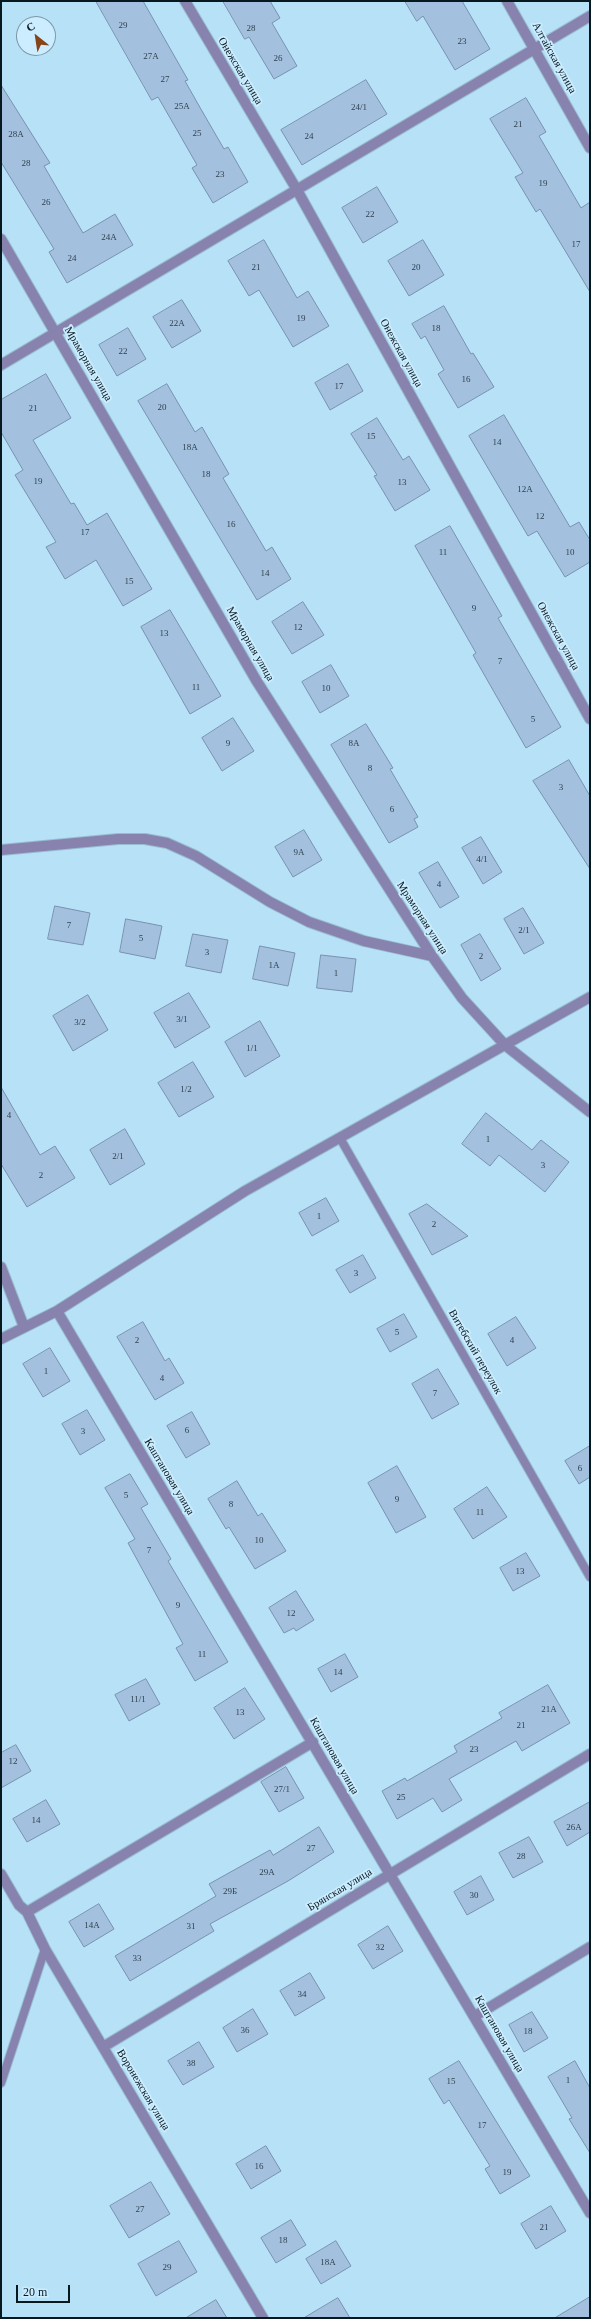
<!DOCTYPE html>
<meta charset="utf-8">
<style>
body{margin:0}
#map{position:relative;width:591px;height:2319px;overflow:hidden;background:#b7e1f7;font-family:"Times New Roman",serif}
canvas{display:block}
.frame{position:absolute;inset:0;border:2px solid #08181f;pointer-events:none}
.north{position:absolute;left:16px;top:16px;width:40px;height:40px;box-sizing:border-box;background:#cbedff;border:1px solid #7d98a5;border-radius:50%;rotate:330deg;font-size:11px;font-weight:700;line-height:16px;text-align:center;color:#08181f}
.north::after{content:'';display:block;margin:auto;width:14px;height:18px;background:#884417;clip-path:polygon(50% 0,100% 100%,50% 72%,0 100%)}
.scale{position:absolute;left:16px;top:2285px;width:54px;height:18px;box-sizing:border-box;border:2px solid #08181f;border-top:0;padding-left:5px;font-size:12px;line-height:14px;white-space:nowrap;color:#08181f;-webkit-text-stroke:3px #cbedff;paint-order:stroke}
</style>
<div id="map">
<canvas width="591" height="2319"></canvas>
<div class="frame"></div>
<div class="north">С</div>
<div class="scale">20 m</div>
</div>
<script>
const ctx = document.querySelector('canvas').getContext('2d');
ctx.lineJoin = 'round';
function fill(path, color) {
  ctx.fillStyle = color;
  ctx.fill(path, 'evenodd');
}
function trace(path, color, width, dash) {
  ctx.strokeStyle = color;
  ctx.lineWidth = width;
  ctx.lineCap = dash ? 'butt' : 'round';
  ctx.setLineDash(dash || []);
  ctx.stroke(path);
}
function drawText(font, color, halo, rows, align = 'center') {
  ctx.font = font + ' "Times New Roman",serif';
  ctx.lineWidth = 3.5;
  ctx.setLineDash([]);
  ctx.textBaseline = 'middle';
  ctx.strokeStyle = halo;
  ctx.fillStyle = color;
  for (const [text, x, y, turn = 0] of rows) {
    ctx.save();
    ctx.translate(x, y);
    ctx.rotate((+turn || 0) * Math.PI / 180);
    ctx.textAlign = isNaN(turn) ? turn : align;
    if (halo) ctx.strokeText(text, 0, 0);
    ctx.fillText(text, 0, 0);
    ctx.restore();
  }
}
const building = new Path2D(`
 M96,1h47l45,79 -3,1 17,30 22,38 4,-2 20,35 -35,21 -21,-35 5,-3 -20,-35 -19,-33 -6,3z
 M223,1h47l10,17 -8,5 25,43 -23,13 -25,-42 -4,2z
 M405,1h57l28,48 -35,21 -32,-54 -6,5z
 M366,80l21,34 -85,51 -21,-35z
 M1,85l49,78 -6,3 39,67 32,-19 18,31 -66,38 -18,-31 5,-3 -53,-87z
 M526,98l20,34 -7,4 42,72 9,-6v90l-50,-83 -4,3 -21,-35 8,-4 -33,-54z
 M377,187l21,35 -35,21 -21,-35z
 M264,240l33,58 11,-7 21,35 -36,21 -34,-57 -10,6 -21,-35z
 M423,240l21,35 -35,21 -21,-35z
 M182,300l19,31 -29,17 -19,-31z
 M444,306l27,48 2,-1 21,34 -36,21 -20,-34 6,-4 -19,-34 -4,3 -9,-15z
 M128,328l18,31 -29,17 -18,-31z
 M348,364l15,27 -33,19 -15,-27z
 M46,374l25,44 -38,22 38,64 3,-1 13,22 20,-12 45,76 -29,17 -27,-46 -31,19 -19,-32 10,-5 -41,-67 8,-5 -22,-38v-32z
 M167,384l28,48 7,-5 27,47 -6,4 43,73 6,-4 19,32 -34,21 -119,-199z
 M504,415l66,112 9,-5 11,18v22l-25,15 -28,-46 -9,5 -59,-100z
 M377,418l26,42 6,-4 21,34 -35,21 -21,-35 3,-1 -26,-41z
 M450,526l52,90 -4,2 63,109 -35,21 -53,-93 3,-2 -61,-107z
 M303,602l21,33 -32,19 -20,-32z
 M170,610l51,86 -31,18 -49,-87z
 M331,665l18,31 -29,17 -18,-31z
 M233,718l21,33 -32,20 -20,-33z
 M366,724l27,44 -3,1 28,48 -4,2 4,8 -29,16 -58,-98z
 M569,760l21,36v73l-57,-88z
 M304,830l18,30 -29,17 -18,-30z
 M481,837l21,35 -19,12 -21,-36z
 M438,862l21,35 -19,11 -21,-35z
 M55,906l35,7 -7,32 -35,-6z
 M523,908l21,35 -20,11 -20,-35z
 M126,919l36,7 -7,33 -35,-7z
 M193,934l35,6 -7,33 -35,-7z
 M480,934l21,35 -20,12 -20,-36z
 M260,946l35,7 -7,33 -35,-7z
 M321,955l35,4 -4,33 -35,-4z
 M189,993l21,34 -35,21 -21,-35z
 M88,995l20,35 -35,21 -20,-35z
 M260,1021l20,35 -35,21 -20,-35z
 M193,1062l21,35 -35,20 -21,-34z
 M1,1087l39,68 15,-9 20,32 -48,29 -26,-43z
 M486,1113l46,37 9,-10 28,22 -24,30 -46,-37 -9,11 -28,-22z
 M125,1129l20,35 -35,21 -20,-35z
 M326,1198l13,23 -27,15 -13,-23z
 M427,1204l41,32 -36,19 -23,-41z
 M363,1255l13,23 -26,15 -14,-23z
 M404,1314l13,23 -27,15 -13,-23z
 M516,1317l20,31 -29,18 -19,-32z
 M143,1322l22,39 4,-3 15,25 -29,17 -38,-63z
 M50,1348l20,33 -27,16 -20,-33z
 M438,1369l21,35 -27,15 -20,-35z
 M87,1410l18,30 -25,15 -18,-31z
 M192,1412l18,32 -24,14 -19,-32z
 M590,1446v31l-11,7 -14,-23z
 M397,1466l29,51 -30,16 -28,-50z
 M130,1474l18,30 -7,4 30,51 -3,2 60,101 -33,19 -19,-33 7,-4 -55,-101 7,-4 -30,-51z
 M237,1481l21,35 4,-3 24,38 -31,18 -26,-42 -3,2 -18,-30z
 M487,1487l20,30 -34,22 -19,-30z
 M526,1553l14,23 -27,15 -13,-23z
 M296,1591l18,29 -18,11 -2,-3 -10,5 -15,-25z
 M345,1654l13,23 -27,15 -13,-23z
 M146,1679l14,25 -31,17 -14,-26z
 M548,1685l22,38 -48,28 -6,-10 -67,38 13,21 -20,12 -9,-14 -36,21 -15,-28 23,-13 2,3 50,-29 -3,-6 48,-28 -3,-5z
 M245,1688l20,31 -31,20 -20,-31z
 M16,1745l15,26 -30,17v-35z
 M286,1767l18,31 -25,14 -18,-30z
 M46,1800l14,24 -33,18 -14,-23z
 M590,1802v30l-23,14 -13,-24z
 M319,1827l15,25 -46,29 -78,43 4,7 -84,50 -15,-25 101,-60 -7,-12 61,-34 3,5z
 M529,1837l14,25 -30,16 -14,-25z
 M481,1876l13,24 -27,15 -13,-23z
 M99,1904l15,25 -30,18 -15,-25z
 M388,1926l15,25 -30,18 -15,-24z
 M310,1973l15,25 -30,18 -15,-25z
 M253,2009l15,25 -31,18 -14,-24z
 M532,2012l16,26 -24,14 -15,-27z
 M199,2042l15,25 -31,18 -15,-24z
 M459,2061l71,115 -30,18 -15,-25 5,-3 -41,-66 -5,4 -15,-25z
 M575,2061l15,27v65l-21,-34 3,-1 -24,-41z
 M266,2146l15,25 -30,18 -15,-25z
 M151,2182l19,32 -41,24 -19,-32z
 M551,2206l15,25 -30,18 -15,-25z
 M291,2220l15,25 -30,18 -15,-25z
 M179,2241l18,31 -41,24 -18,-32z
 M336,2241l15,25 -30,18 -15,-25z
 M590,2297v21h-35z
 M338,2298l12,20h-46z
 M216,2300l11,18h-41z`);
const lane = new Path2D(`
 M340,1138l250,439
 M1,2083l44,-134`);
const street = new Path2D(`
 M185,1l112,189 293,529
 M507,1l83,147
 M1,239l255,441 176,276 30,42 43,47 85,67
 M1,365l589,-349
 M1,850l117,-11h27l22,4 29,13 74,46 39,20 55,19 68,15
 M1,1267l23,60
 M57,1311l533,902
 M1,1339l56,-28 188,-120 345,-194
 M1,1874l18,31 8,7 18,37 218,369
 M27,1912l286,-170
 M475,2016l115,-69
 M103,2047l487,-293`);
const numberNames = [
 ["29",123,26],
 ["28",251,29],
 ["23",462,42],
 ["27А",151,57],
 ["26",278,59],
 ["27",165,80],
 ["25А",182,107],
 ["24/1",359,108],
 ["21",518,125],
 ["25",197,134],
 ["28А",16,135],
 ["24",309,137],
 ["28",26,164],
 ["23",220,175],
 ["19",543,184],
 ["26",46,203],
 ["22",370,215],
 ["24А",109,238],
 ["17",576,245],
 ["24",72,259],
 ["21",256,268],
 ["20",416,268],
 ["19",301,319],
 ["22А",177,324],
 ["18",436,329],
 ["22",123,352],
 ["16",466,380],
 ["17",339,387],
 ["20",162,408],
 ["21",33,409],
 ["15",371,437],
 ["14",497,443],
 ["18А",190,448],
 ["18",206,475],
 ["19",38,482],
 ["13",402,483],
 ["12А",525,490],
 ["12",540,517],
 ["16",231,525],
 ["17",85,533],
 ["11",443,553],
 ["10",570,553],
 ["14",265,574],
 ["15",129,582],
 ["9",474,609],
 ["12",298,628],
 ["13",164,634],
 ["7",500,662],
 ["11",196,688],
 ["10",326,689],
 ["5",533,720],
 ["9",228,744],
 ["8А",354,744],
 ["8",370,769],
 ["3",561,788],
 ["6",392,810],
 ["9А",299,853],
 ["4/1",482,860],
 ["4",439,885],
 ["7",69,926],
 ["2/1",524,931],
 ["5",141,939],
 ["3",207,953],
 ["2",481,957],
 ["1А",274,966],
 ["1",336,974],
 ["3/1",182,1020],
 ["3/2",80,1023],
 ["1/1",252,1049],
 ["1/2",186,1090],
 ["4",9,1116],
 ["1",488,1140],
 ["2/1",118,1157],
 ["3",543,1166],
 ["2",41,1176],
 ["1",319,1217],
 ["2",434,1225],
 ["3",356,1274],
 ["5",397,1333],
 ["2",137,1341],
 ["4",512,1341],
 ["1",46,1372],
 ["4",162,1379],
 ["7",435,1394],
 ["6",187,1431],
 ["3",83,1432],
 ["6",580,1469],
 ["5",126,1496],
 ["9",397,1500],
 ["8",231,1505],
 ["11",480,1513],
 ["10",259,1541],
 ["7",149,1551],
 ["13",520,1572],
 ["9",178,1606],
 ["12",291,1614],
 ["11",202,1655],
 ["14",338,1673],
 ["11/1",138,1700],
 ["21А",549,1710],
 ["13",240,1713],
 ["21",521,1726],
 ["23",474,1750],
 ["12",13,1762],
 ["27/1",282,1790],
 ["25",401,1798],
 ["14",36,1821],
 ["26А",574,1828],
 ["27",311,1849],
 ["28",521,1857],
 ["29А",267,1873],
 ["29Б",230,1892],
 ["30",474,1896],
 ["14А",92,1926],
 ["31",191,1927],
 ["32",380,1948],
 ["33",137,1959],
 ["34",302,1995],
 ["36",245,2031],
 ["18",528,2032],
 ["38",191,2064],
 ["1",568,2081],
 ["15",451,2082],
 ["17",482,2126],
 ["16",259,2167],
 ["19",507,2173],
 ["27",140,2210],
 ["21",544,2228],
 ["18",283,2241],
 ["18А",328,2263],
 ["29",167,2268]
];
const streetNames = [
 ["Алтайская улица",554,58,61],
 ["Онежская улица",240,71,59],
 ["Онежская улица",401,353,61],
 ["Мраморная улица",88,364,60],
 ["Онежская улица",558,636,61],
 ["Мраморная улица",250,644,60],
 ["Мраморная улица",422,918,57],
 ["Витебский переулок",475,1352,60],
 ["Каштановая улица",169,1477,59],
 ["Каштановая улица",334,1756,60],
 ["Брянская улица",340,1890,-31],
 ["Каштановая улица",499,2034,60],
 ["Воронежская улица",143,2090,59]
];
fill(building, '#a4c0df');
trace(building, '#7792af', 1);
trace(lane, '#98bdd0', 10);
trace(street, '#98bdd0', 12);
trace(lane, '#8882ae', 8);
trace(street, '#8882ae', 10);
drawText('9px', '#2f424f', null, numberNames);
drawText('11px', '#08181f', '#cbedff', streetNames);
</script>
